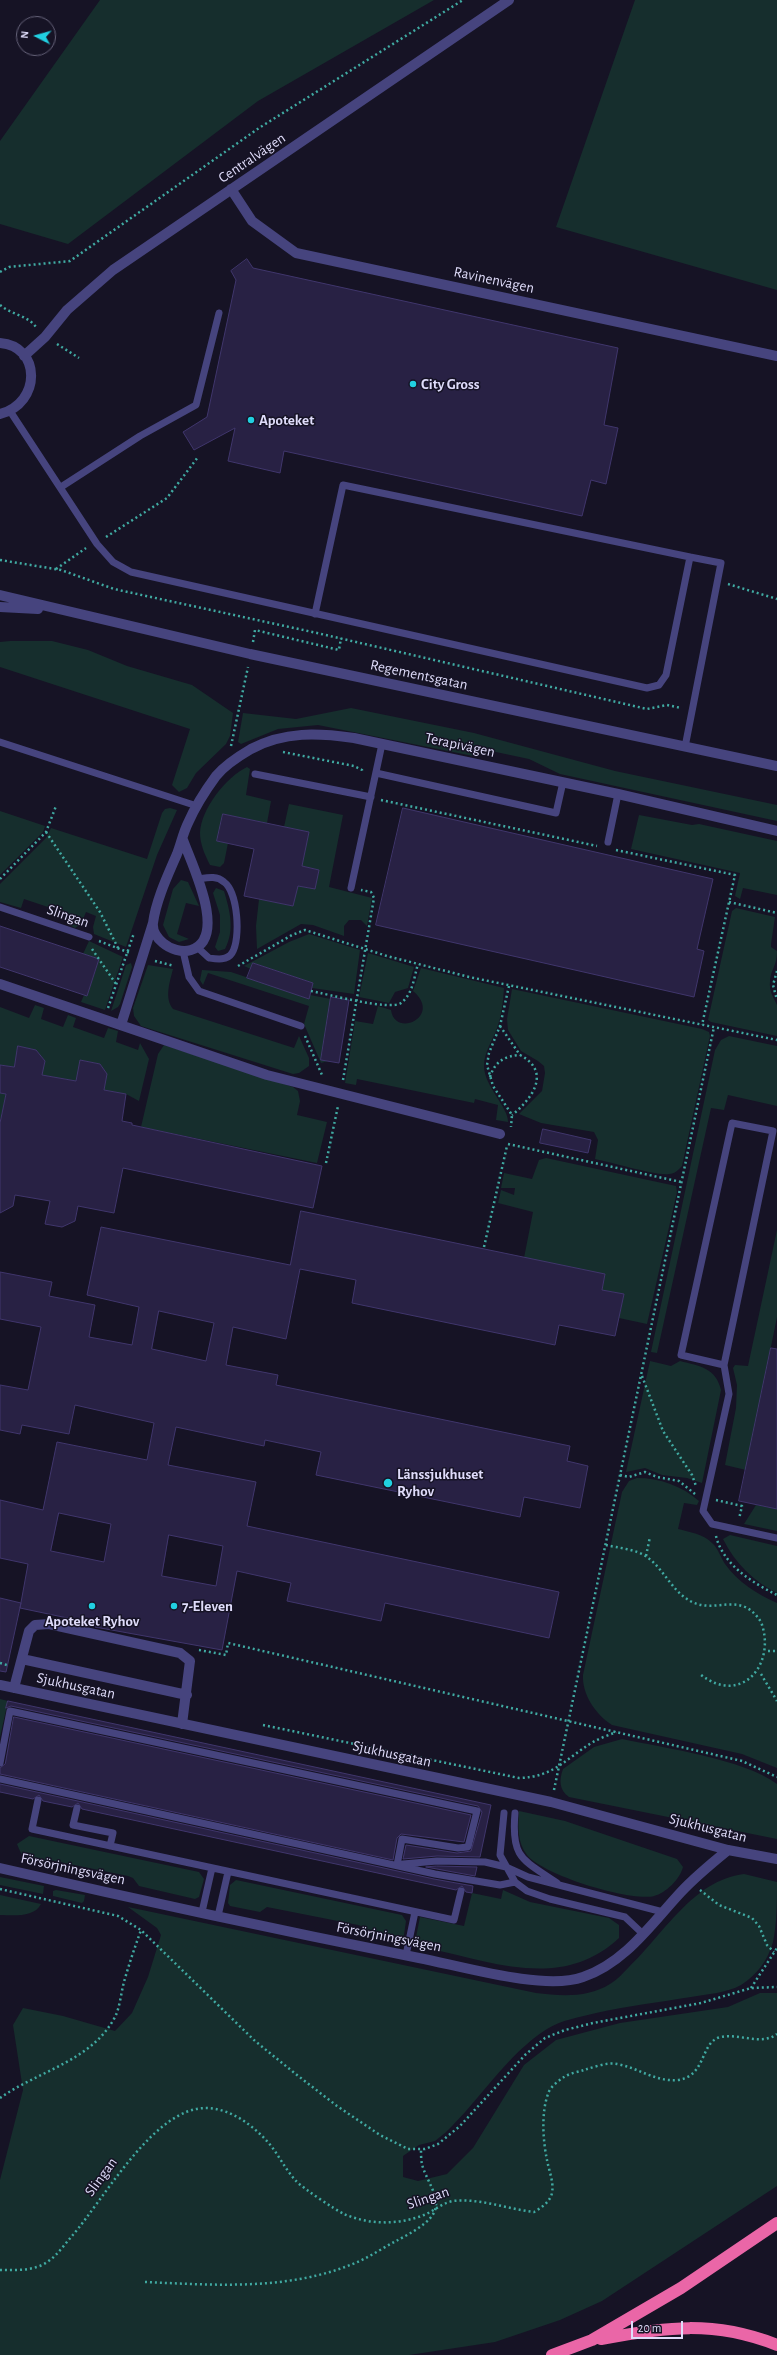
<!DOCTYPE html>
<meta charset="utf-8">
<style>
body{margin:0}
#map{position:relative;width:777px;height:2355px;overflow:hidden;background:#161325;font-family:"Alegreya Sans",sans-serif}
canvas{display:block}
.north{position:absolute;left:16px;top:16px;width:40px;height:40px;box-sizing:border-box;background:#161325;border:1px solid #66637a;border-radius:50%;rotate:276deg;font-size:11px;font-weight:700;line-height:16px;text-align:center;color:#dfdcfa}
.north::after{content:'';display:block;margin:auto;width:14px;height:18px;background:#21d0e1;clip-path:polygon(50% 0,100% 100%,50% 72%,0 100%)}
.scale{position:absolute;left:631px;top:2321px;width:52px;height:18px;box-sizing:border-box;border:2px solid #dfdcfa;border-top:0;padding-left:5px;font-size:12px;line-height:14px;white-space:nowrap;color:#dfdcfa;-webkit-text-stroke:3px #161325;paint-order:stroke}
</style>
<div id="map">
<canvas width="777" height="2355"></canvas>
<div class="north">N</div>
<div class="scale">20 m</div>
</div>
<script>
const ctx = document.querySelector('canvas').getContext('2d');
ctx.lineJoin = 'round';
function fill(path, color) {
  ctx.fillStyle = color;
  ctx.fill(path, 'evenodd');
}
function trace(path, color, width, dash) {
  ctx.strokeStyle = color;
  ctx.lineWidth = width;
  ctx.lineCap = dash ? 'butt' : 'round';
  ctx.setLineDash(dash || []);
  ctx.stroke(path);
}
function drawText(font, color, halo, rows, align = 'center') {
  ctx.font = font + ' "Alegreya Sans",sans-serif';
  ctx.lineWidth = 3;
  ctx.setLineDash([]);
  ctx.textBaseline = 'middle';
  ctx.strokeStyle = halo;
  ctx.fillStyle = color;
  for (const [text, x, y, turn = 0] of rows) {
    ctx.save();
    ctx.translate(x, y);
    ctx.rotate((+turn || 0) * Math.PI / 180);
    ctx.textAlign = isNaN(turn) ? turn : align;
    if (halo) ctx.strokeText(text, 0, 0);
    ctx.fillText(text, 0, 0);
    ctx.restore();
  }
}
const green = new Path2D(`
 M100,0h334l-176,101 -190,143 -68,-20v-83z
 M635,0h142v290l-221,-63z
 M10,641h42l36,9 39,16 65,19 41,28 -3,23 -4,8 -30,29 -9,15 -8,4 -7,-7 18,-56 -190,-62v-25z
 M351,708l123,25 141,38 162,34v16l-217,-47 -31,-15 -33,-7 -23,4 -155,-31 -40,4 -37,15 -3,-2 5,-29 53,6z
 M247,767l3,2 -4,26 25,6 -4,22 -44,-9 -6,27 11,2 -4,20 -4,4 -10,-2c-5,-10 -10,-21 -10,-32 1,-24 26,-56 47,-66z
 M289,804l54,11 -14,72 43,11 -5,28 -6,-6h-12l-5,6v10l-31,-11 -12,-1 -44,25 -1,-23 3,-27 34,7 5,-20 17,3 4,-19 -17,-4 7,-34 -25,-5z
 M170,808l7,2 -20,45 -31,92 -32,-13 -1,-7 3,-11 -10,-4 -5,12 -6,4 -6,-3 3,-10 -48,-16 -3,9 -21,-6v-18l46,-46 5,-10 96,31 15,-46 3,-4z
 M0,811l45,15 -2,6 -43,43z
 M639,815l53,10 7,-1 78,17v54l-34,-7 -3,11 -5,-3 5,-23 -109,-24z
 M181,880l7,2 11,24 -13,-3 -9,31 12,5 -10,3 -10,-5 -6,-12 10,-36z
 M216,888l8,3c6,20 11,39 1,58l-7,2 -3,-4 5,-15v-17l-7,-22z
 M736,908l39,9 -4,27v3l6,4c0,15 -6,18 -7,30 -1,11 3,15 7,24 0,5 0,25 0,31l-66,-14 -3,-2 24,-109z
 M309,934l51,16 -6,44 -42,-6 1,-5 -60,-20 -2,6 -7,-3 45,-24z
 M89,941l34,16 -18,53 -24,-8 3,-7 3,1 12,-36 -16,-6z
 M368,953l46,14 -6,21 -13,4 -6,11 -30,-6z
 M131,963l1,4 -12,37 -2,3 -7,4 15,-46z
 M148,965l25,4c-3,12 -9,29 0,40l121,39 5,-12 10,22v8l-10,7 -6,1 -152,-48 -7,-10 -1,-8z
 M421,968l83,20c-1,13 -2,27 -7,40 -4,12 -13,24 -13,38 0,20 25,42 24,56l-12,-2 2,-15 -23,-6 -1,4 -117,-24 -1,6 -11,-2 10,-62 18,3 5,-18 13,4c4,29 52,6 22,-19z
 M202,970l29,2 77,26 2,-3 21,4 -10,61 7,1 -7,2 -17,-39 5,-18 -101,-33 -5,12 -3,-5z
 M512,989l190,40 7,3 1,4 -28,130c-4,4 -7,8 -13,8 -13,2 -58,-12 -74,-15l3,-19 -4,-8 -53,-9 -22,-9 23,-23 3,-18 -1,-7 -6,-5 -17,-10 -13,-21 -1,-11z
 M35,1005l9,3 -3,11 22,8 5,-12 8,3 -3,9 31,11 4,-10 10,3 -2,11 22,8 2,-7 9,16 -10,42 -13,-7 -22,-4 3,-16 -7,-10 -20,-4 -4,21 -34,-6 3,-14 -9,-11 -18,-4 -4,21 -14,-2v-58l29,11z
 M729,1036l48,10v60l-49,-11 -4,15 -13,-2 -54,245 -6,-1 64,-302 6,-10z
 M164,1045l129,42 5,4 2,10 -3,14 30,7 -10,41 -176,-36 17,-73z
 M0,1093l6,1 -6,27z
 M546,1158l130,28 1,6 -30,132 -28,-6 5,-24 -22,-4 3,-16 -81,-16 9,-46 -35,-9 3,-13 13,5 1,-7h-14l3,-15 28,6 7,-19z
 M777,1230v87l-31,153 -21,-5 11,-57 1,-23 -4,-17 2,-3 13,1z
 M650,1361l21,5 9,-5c20,5 36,7 41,29l-19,93 -15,-5 -25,-3 -17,-7 -19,4z
 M637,1478c23,0 45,8 62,23l-2,4 -13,-2 -6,26c11,3 26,5 34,14 6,5 9,15 13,21 13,18 32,30 52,39v165l-35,-14 -130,-29c-17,-11 -30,-31 -29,-50l39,-183 7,-11z
 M756,1505l21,4v22l-33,-7z
 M730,1535l47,11v47c-24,-12 -42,-30 -54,-54z
 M0,1699l8,2 -8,36z
 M622,1739c42,9 122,20 155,45v55l-208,-42c-10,-7 -10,-17 -6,-28l31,-22z
 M519,1811l46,10 112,38 6,8c-3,12 -17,26 -29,29 -24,6 -111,-21 -127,-41 -10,-13 -9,-29 -8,-44z
 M29,1836l170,36 5,7 -5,18 -4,2 -56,-13 -6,-8 -5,-2 -78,-16c-20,4 -25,5 -33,-16z
 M744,1874l33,8c0,20 0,41 -4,60 -5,18 -16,33 -32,43 -14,8 -34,9 -50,12 -31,5 -64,9 -95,16 -16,4 -35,7 -49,16 -41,26 -67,71 -102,104l-10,8 -16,4 -16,11v21l15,4 29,-7 26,-26 51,-83 32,-25 64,-17 108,-16 32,-14h17v193l-175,115 -42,19 -65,22 -86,13h-409v-175l23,-90 -10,-65 10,-17 40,8 52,15 17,-18 16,-36 13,-42 -4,-7 -29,-21 408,86c25,3 52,5 74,-9 7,-4 13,-11 18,-16 35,-33 65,-88 116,-94z
 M0,1877l44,9 -1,8 -43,-9z
 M236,1880l166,35 4,6 -2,14 -6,6h-4l-24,-6 -6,-8 -6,-2 -91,-18 -7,5 -30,-6 -2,-3 2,-18z
 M56,1890l29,5 -1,6 -2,2 -29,-7v-5z
 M503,1890l27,12 79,16 10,7v13c-57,53 -126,24 -192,10l-9,-5 -2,-6 4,-20 44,9 8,-33 29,6z
 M0,1895l41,9c-7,14 -28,11 -41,11z`);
const building = new Path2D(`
 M247,259l6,9 365,80 -14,77 14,3 -12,56 -15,-4 -9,36 -298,-65 -4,22 -52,-12 7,-33 -41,22 -11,-18 24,-15 29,-137 -5,-9z
 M403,808l310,71 -16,70 7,2 -10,46 -318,-72z
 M223,814l86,18 -7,34 17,4 -4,19 -17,-3 -5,20 -49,-10 10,-47 -37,-8z
 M0,926l99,33 -12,37 -87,-29z
 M253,963l60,20 -4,16 -62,-21z
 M331,997l18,3 -10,63 -18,-3z
 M18,1046l18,4 9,11 -3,14 34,6 4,-21 20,4 7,10 -3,16 22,4 -4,27 10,2v2l190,41 -9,42 -190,-40 -9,45 -36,-7 -3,15 -13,6 -17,-3 5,-23 -35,-6 -2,11 -13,7v-90l6,-29 -6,-1v-28l14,2z
 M543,1129l48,11 -3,13 -48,-10z
 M301,1211l304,63 -3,16 22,4 -9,42 -56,-11 -4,20 -203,-42 4,-23 -56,-11 -14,70 -53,-12 -7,38 52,10 -2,10 294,61 -3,15 21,5 -8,42 -56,-11 -4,20 -204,-42 5,-23 -56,-12 -1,6 -88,-19 -8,38 88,17 -9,44 312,66 -10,46 -164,-35 -4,18 -94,-20 4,-18 -54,-12 -15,79 -127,-23 1,-3 -76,-16 8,-44 -28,-6v-58l43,10 14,-68 90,18 7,-37 -79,-18 -6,29 -47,-9 -2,9 -20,-4v-45l28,5 13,-63 -41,-8v-47l52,10 -3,14 46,9 -6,32 43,8 7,-38 -52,-12 14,-68 189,38zM159,1311l55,12 -8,38 -54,-12zM59,1513l52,11 -7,38 -53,-11zM169,1535l54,11 -7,40 -54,-10z
 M771,1348l6,1v160l-38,-8z
 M0,1598l21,5 -15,69 -6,-1z
 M8,1701l483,104 -11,52 -43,-1 -34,3 3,-14 51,8 14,-2 11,-39 -4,-6 -467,-100 -5,2z
 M14,1717l457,98 -7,27 -63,-8 -4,4 -4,22 -393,-86v-6l5,-4z
 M0,1784l434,95 39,7 -1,7 -6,-1 -4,-6 -6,4 -374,-81 -4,-6 -6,4 -29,-6 -4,-6 -6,4 -33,-7z
 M437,1866l40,1 -2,9 -49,-9z`);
const path = new Path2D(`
 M0,272l9,-5 61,-6 189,-133 204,-128
 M0,305c12,10 27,10 36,22
 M57,344l22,14
 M106,537l61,-39 31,-41
 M0,560l61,10 53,19 203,44 330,76 20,-4 14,3
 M56,569l30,-21
 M728,584l49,15
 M253,642l2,-12 84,20 2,-12
 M231,746l17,-79
 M283,752l71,14 8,4 1,3
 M381,800l216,46
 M46,832l54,80 18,36
 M616,850l119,25 -33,150
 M0,879l46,-47 10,-26
 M729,902l48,11
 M99,941l31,12
 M92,949l24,35
 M155,961l19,5
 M238,966l54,-31 13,-5 82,26 82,21 308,63
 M777,971l-4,14 4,15
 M509,986l-9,40 -11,27 -2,12 6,21 19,29 -1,12
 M311,991c16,3 79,20 90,12 12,-9 13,-26 17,-39
 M108,1008l26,-75
 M500,1026l20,29
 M305,1036l17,39
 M490,1077c5,-16 15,-21 30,-22 32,17 12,44 -8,60
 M343,1080l31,-182 -3,-6 -10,-2
 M508,1144l173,38
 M326,1163l12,-57
 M484,1247l23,-101
 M642,1376l21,55 29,44 4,11
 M620,1475l9,2 16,-5 12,5 22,4 16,13
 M716,1500l26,6 -3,13
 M716,1536c7,29 37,47 61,59
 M606,1545c12,3 30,4 41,12 17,12 25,35 45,45 24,12 49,-12 69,20 16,42 -20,85 -61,52
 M646,1556l4,-19
 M199,1650l27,5 2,-12 514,118 35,16
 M768,1651h9
 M0,1663l7,2
 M761,1674l16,27
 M263,1725l256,53c35,-1 46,-19 74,-36 7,-4 16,-7 23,-10
 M554,1790l160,-763
 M0,1889l118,27 23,14 114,111 42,34 40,31 43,29 28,14h17l13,-5 22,-18 65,-71 20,-17 20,-8 28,-7 108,-20 50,-15 26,-1
 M700,1890l19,15 33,13 7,8 8,19 7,7
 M751,1988l26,-40
 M0,2098c38,-27 92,-37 115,-81 5,-10 6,-24 9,-35 5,-18 11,-35 17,-52
 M0,2270c14,0 29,1 42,-5 13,-6 21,-19 30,-29 31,-36 76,-117 124,-127 26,-5 51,11 69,30 12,12 19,29 31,42 8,8 38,28 48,33 25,11 55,11 80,1 10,-4 18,-12 29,-14 27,-3 54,8 81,11 7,-4 16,-10 18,-19 2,-11 -3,-22 -5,-33 -4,-19 -6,-47 1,-66 2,-7 10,-13 16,-17 6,-4 14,-5 20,-7 10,-3 23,-8 33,-6 22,4 38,18 61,16 29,-4 22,-39 43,-43 18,-4 40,9 56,-3
 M145,2282c70,3 144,9 210,-19 15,-6 29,-16 43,-23 11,-6 33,-17 37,-30 5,-14 -10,-32 -13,-46 -1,-4 -1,-10 -1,-15`);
const service = new Path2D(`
 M10,411l87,133 16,18 18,10 516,116 12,-3 7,-10 24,-118 31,6 -36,184
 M61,487l79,-51 56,-31 23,-92
 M315,614l28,-129 347,72
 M0,742l197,64
 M376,773l180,40 7,-31
 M255,774l116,23
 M608,842l10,-48
 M197,879c9,-1 19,-4 27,3 14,10 17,57 8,71 -5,8 -16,6 -23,5l-12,-11
 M351,888l31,-144
 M0,907l89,30
 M183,951l6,26 10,14 102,35
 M724,1365l-43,-10 51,-232 41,8 -49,234 5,29 -26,117 9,13 65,14
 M0,1763l10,-52 467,100 -9,36 -10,1 -56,-9 -5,26
 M0,1779l435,95 65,11 15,-3
 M38,1800l-6,29 422,91 7,-29
 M77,1808l-4,17 40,8 -3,13
 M504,1813l-4,42 15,27 12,9 23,8 75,18 18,17
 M515,1813c-4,45 7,46 42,70
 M403,1864l34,-3 48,1 21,5 22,10 135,35
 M202,1912l10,-44
 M218,1916l10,-44
 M406,1955l9,-43`);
const minor = new Path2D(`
 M231,189l21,32 44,32 481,103
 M0,343c41,3 42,60 0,71
 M24,356l21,-19 22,-27 46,-40 396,-270
 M183,840c8,23 46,98 8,110 -9,3 -21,-1 -28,-7 -6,-5 -11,-12 -10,-20 3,-23 15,-48 24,-69 4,-10 6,-21 11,-31 7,-16 17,-32 28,-47 9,-11 23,-20 35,-27 34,-18 67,-16 103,-11l264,56 159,37
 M0,984l267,91 233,59
 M121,1025l32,-102
 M22,1659l165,36
 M0,1685l551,117 177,48 49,9
 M14,1688l15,-57 6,-6 14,-1 131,29 10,8 -8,63
 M0,1868c139,32 279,62 419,90 42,8 125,33 164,19 42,-14 69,-54 98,-85 14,-15 31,-29 47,-42`);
const tertiary = new Path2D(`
 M0,595l250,59 527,112
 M0,607l38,2`);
const motorway = new Path2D(`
 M601,2339c64,-12 113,-19 176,6
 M552,2355l40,-15 89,-52 96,-65`);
const markers = [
 [413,384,4,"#21d0e1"],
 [251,420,4,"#21d0e1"],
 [388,1483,5,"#21d0e1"],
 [92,1606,4,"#21d0e1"],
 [174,1606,4,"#21d0e1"]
];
const streetNames = [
 ["Centralvägen",252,158,-34],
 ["Ravinenvägen",494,280,12],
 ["Regementsgatan",419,675,12],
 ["Terapivägen",460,745,12],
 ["Slingan",68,916,19],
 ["Sjukhusgatan",76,1686,12],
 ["Sjukhusgatan",392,1754,12],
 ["Sjukhusgatan",708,1828,14],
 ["Försörjningsvägen",73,1869,12],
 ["Försörjningsvägen",389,1937,11],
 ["Slingan",101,2177,-54],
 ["Slingan",428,2198,-19]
];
const poiNames = [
 ["City Gross",421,384],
 ["Apoteket",259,420],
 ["Länssjukhuset",397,1474],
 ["Ryhov",397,1491],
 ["7-Eleven",182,1606],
 ["Apoteket Ryhov",92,1621,"center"]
];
fill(green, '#162e2d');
fill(building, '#282144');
trace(building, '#40366c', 1);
trace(path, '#40aaa2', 2.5, [2, 3]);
trace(service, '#46447e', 7);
trace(minor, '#46447e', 10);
trace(tertiary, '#46447e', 10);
trace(motorway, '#ea66a7', 12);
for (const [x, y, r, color] of markers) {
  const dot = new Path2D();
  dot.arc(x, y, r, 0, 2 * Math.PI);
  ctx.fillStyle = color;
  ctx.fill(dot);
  trace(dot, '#161325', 1.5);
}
drawText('15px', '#dfdcfa', '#161325', streetNames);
drawText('bold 15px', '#dfdcfa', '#161325', poiNames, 'left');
</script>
